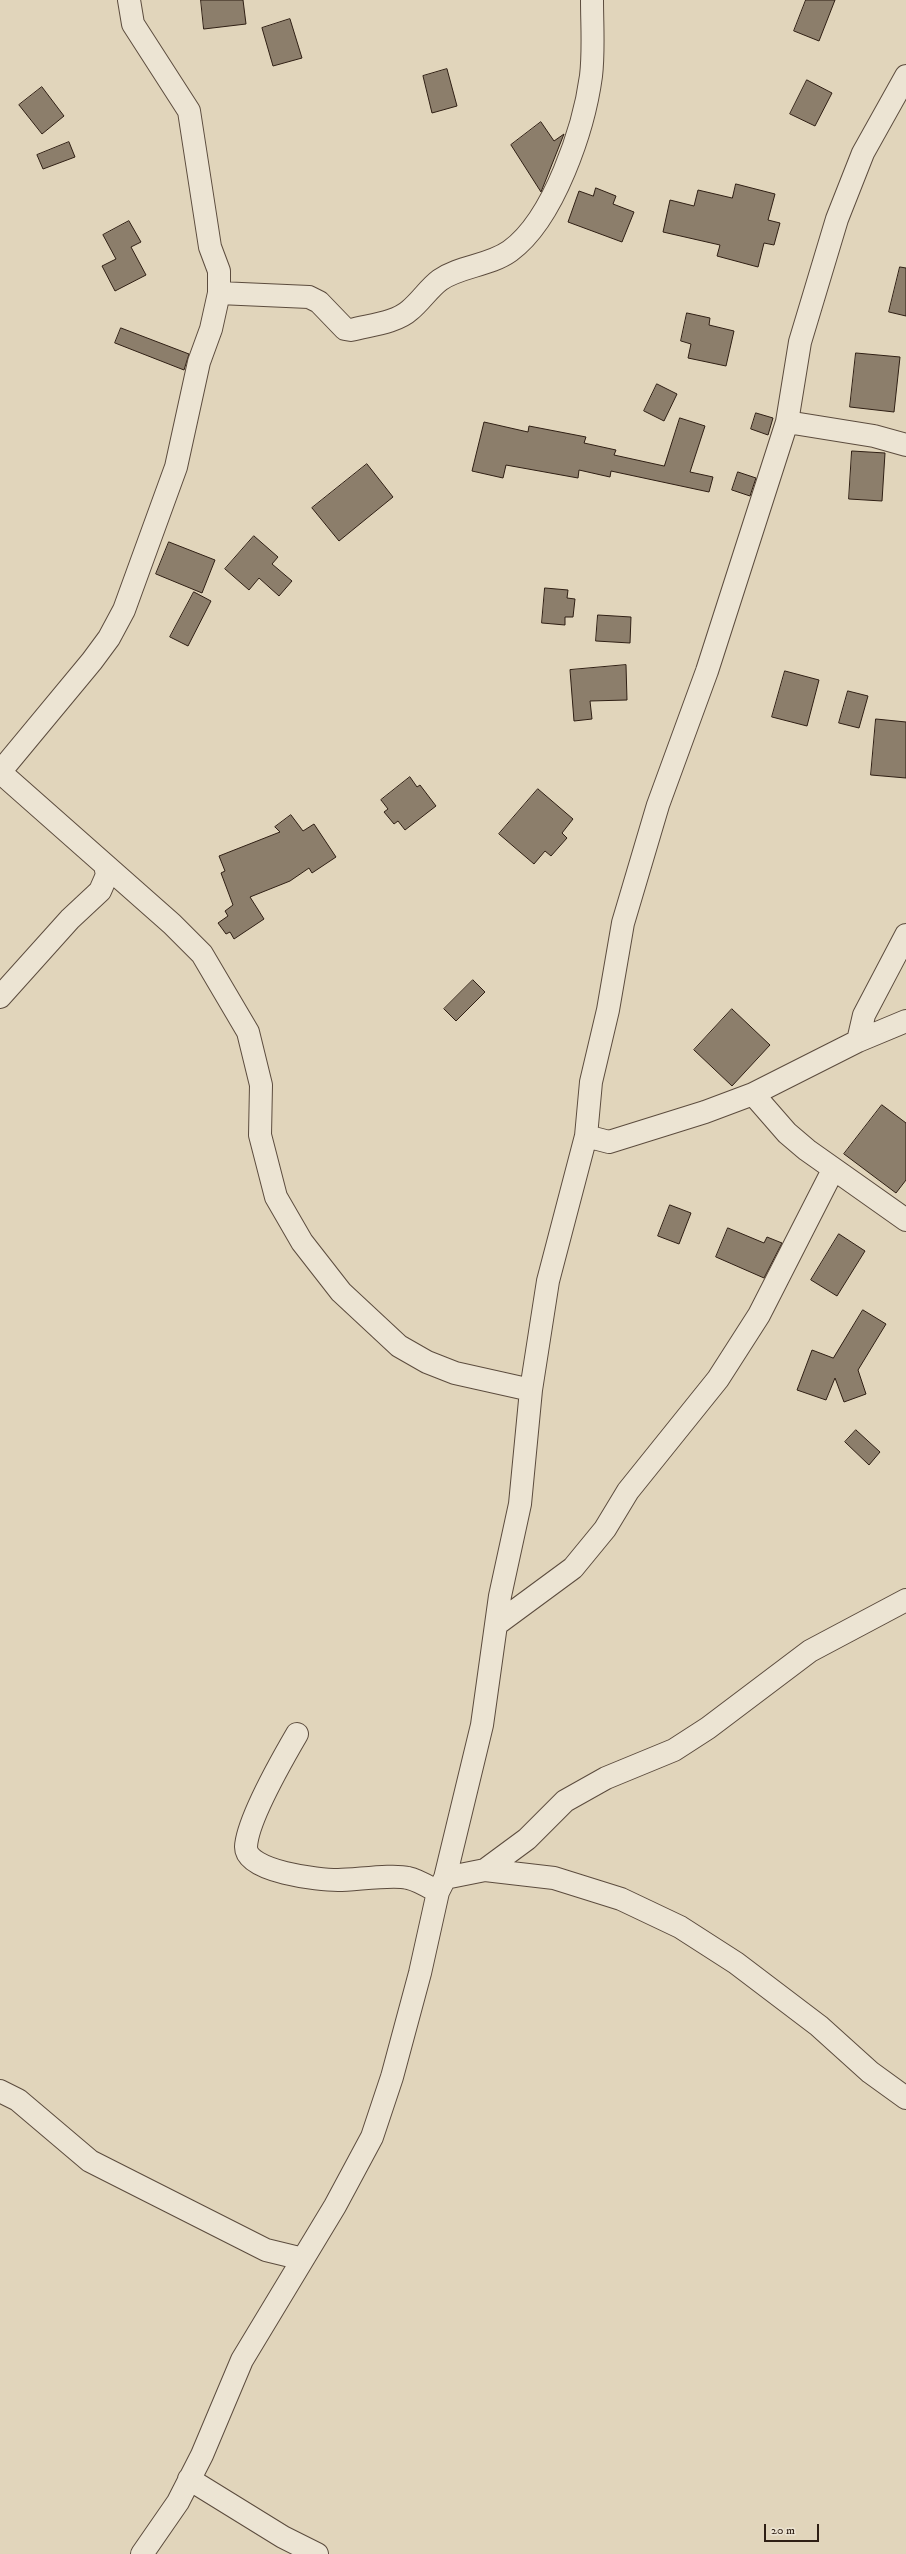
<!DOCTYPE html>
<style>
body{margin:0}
#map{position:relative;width:906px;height:2554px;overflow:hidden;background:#e1d5bb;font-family:"IM FELL DW Pica",serif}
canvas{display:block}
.scale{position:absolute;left:764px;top:2524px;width:55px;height:18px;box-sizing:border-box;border:2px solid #2f1f14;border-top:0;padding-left:5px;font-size:12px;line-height:14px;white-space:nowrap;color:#2f1f14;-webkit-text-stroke:3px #ece4d3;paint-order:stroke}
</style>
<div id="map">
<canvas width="906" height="2554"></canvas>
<div class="scale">20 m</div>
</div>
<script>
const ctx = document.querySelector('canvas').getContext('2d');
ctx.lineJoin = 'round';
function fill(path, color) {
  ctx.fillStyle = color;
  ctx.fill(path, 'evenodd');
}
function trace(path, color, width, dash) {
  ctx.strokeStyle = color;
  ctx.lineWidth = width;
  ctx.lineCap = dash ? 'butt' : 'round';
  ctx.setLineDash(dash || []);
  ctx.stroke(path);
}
const building = new Path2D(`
 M201,0h42l3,24 -42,5z
 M806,0h29l-16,41 -25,-10z
 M290,19l12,39 -29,8 -11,-38z
 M447,69l10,37 -25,7 -9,-37z
 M807,80l25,13 -17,33 -25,-12z
 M42,87l22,29 -22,18 -23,-29z
 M541,122l13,19 10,-7 -23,58 -30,-47z
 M69,142l6,15 -32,12 -6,-14z
 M736,184l39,10 -7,26 12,3 -6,22 -10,-2 -6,24 -41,-11 3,-11 -57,-13 7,-32 24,6 4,-16 34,8z
 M596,188l20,8 -3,8 21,8 -12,30 -54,-20 11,-31 14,5z
 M129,221l12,21 -10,5 15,28 -31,16 -13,-25 14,-7 -13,-24z
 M900,267l6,1v48l-17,-4z
 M687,313l23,5 -1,7 25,6 -8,35 -38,-8 3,-14 -10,-3z
 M121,328l68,26 -5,16 -69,-27z
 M856,353l44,4 -6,55 -44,-5z
 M657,384l20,10 -13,27 -20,-10z
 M756,413l17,5 -5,17 -17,-6z
 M680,418l25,8 -15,46 23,5 -4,15 -98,-21 -1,6 -31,-7 -1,8 -72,-13 -3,13 -31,-7 12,-49 44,10 1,-6 57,11 -2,6 32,7 -2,5 50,11z
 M852,451l33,2 -3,48 -33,-2z
 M367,464l26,33 -54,44 -27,-33z
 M738,472l18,6 -6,18 -18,-6z
 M254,536l24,21 -6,7 20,17 -13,15 -20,-18 -10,12 -24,-21z
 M169,542l46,18 -13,33 -46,-19z
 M545,588l23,2 -1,8 8,1 -2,18h-8v8l-23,-2z
 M194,592l17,9 -23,45 -18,-9z
 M598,615l33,2 -1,26 -34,-2z
 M626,665l1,35 -37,1 2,18 -18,2 -4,-51z
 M785,671l34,9 -12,46 -35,-9z
 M848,691l20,5 -9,32 -20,-5z
 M876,719l30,3v56l-35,-3z
 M410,777l7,10 3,-2 16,21 -31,24 -7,-9 -4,3 -10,-12 4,-3 -7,-9z
 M538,789l35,30 -11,14 5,5 -16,18 -6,-5 -11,13 -35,-30z
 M291,815l12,16 11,-7 22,33 -24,16 -3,-5 -19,13 -40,16 14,22 -30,20 -4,-7 -4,2 -8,-11 10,-7 -3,-5 8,-6 -12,-32 4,-2 -6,-15 61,-24 -5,-5z
 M473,980l12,12 -29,29 -12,-12z
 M732,1009l38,36 -38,41 -38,-36z
 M882,1105l24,18v57l-10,13 -52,-39z
 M670,1205l21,8 -12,31 -21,-8z
 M728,1228l36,15 3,-6 15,6 -18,35 -48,-21z
 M839,1234l26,17 -28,45 -26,-16z
 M863,1310l23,14 -28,46 8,24 -22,8 -9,-24 -9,22 -29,-10 15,-40 21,8z
 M856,1430l24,22 -11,13 -24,-23z`);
const minor = new Path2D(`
 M219,293l90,4 10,5 26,27 6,1c18,-5 45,-7 59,-20 11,-9 19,-22 30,-30 20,-14 49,-14 70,-29 44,-32 74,-123 81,-175 3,-25 1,-51 1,-76
 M787,422l87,14 32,9
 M0,772l172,152 30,30 46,78 13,53 -1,50 16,62 26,45 39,50 58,54 28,16 28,11 76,17
 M0,772l92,-111 17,-23 15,-28 52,-143 23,-105 12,-33 8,-36v-22l-9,-24 -21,-136 -56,-87 -4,-24
 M0,997l70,-78 30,-28 7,-16 -2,-10
 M858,1041l6,-26 42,-80
 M753,1094l34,39 20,17 99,70
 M586,1136l23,6 96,-30 48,-18 105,-53 48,-20
 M497,1624l76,-56 32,-39 23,-38 90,-112 41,-64 74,-145
 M297,1734c-14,24 -50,87 -51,113 0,25 73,33 92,33 17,0 55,-6 70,-2 10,2 21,9 30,14
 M485,1870l42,-31 38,-38 41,-23 68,-28 34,-22 102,-77 96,-51
 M445,1878l40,-8 69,8 67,21 59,28 56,36 83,63 51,46 36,26
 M0,2091l18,9 72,61 176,89 37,9
 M189,2479l94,58 34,17
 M142,2554l36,-52 24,-47 40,-95 93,-154 37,-69 20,-60 28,-104 18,-81 7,-14 37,-153 18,-129 20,-92 11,-114 17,-109 38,-145 5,-54 17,-72 15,-87 35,-118 49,-134 80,-249 13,-80 37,-123 26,-66 43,-77`);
fill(building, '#8c7e6b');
trace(building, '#2f1f14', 1);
trace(minor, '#5c4c3e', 24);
trace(minor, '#ece4d3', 22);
</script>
